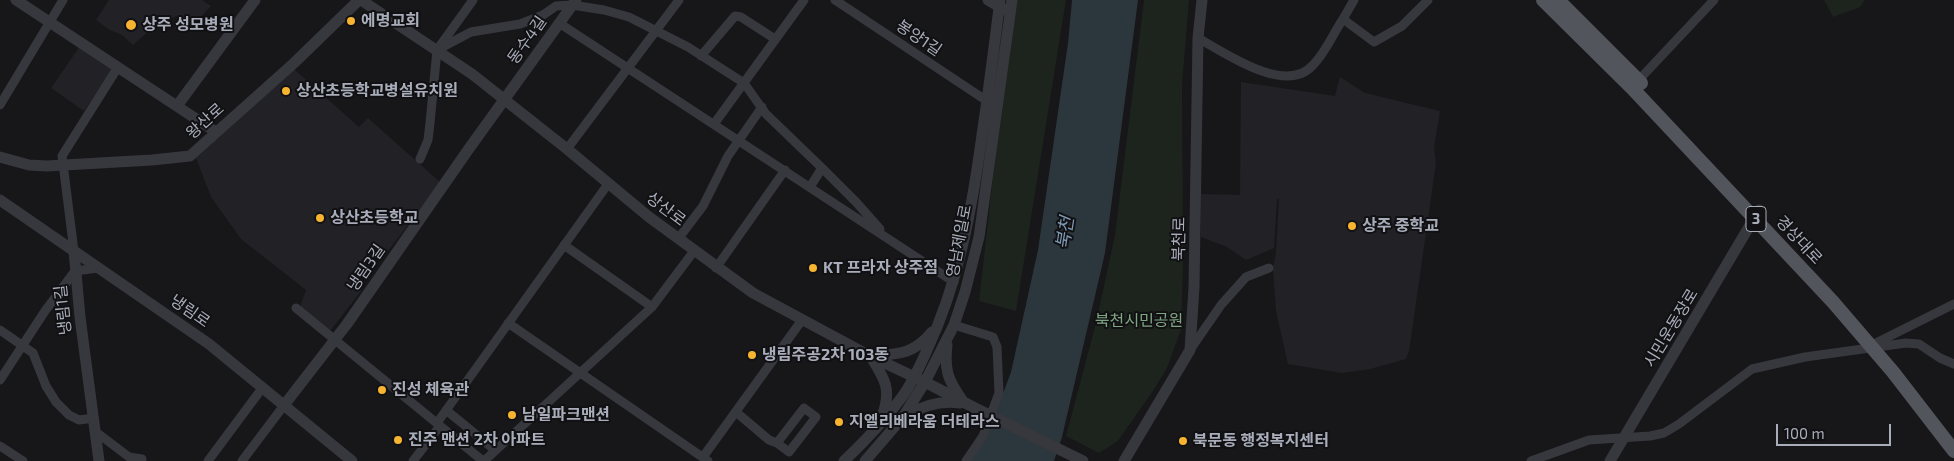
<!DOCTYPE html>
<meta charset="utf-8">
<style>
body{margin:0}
#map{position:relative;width:1954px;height:461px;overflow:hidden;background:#171619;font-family:"Exo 2",sans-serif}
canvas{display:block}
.scale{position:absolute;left:1776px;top:424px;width:115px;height:22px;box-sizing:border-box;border:2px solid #a8adb9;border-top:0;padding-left:6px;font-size:15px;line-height:18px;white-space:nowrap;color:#a8adb9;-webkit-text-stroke:4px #111114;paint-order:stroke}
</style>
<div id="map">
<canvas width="1954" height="461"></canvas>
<div class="scale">100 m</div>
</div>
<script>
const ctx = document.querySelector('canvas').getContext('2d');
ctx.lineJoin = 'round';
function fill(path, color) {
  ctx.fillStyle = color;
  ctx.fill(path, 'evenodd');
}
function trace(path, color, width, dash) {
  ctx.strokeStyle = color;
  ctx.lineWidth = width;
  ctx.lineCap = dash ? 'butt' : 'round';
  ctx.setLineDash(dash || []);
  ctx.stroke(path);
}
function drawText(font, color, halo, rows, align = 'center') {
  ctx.font = font + ' "Exo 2","Noto Sans KR",sans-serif';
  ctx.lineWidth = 4;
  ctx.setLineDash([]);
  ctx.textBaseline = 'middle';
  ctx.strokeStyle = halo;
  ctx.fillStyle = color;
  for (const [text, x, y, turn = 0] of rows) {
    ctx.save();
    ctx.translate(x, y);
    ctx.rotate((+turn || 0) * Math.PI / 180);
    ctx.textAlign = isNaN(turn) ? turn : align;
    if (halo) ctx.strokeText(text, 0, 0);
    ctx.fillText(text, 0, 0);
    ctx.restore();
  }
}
const built = new Path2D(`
 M109,0h93l9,6 -20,21 -15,-11 -25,13 -18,16 -11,-10 -12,-5 -14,-10z
 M80,46l30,21 1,5 -27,39 -33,-23z
 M294,69l65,58 9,-9 73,65 -54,69 -8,-3 -26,34 9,7 -32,41 -30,-24 6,-17 -65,-51 -30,-42 -15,-39z
 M1340,77l25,16 75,18 -6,37 2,15 -27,188 -3,8 -36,10 -28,4 -54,-9 -12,-53 -3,-42 3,-17 3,-53h-2l-3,49 -28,12 -19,-13 -26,-10v-43l39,1 1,-113 94,14z`);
const green = new Path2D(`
 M1013,0h53l-50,311 -37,-10z
 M1144,0h45l-7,85 1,183 -2,62 -14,38 -12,20 -37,53 -19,12 -33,-17 30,-113 19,-88z
 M1824,0h41l-5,7 -27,10z`);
const water = new Path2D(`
 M1072,0h66l-33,253 -43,184 -8,24h-83l17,-27 23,-62 27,-122 30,-207z`);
const minor = new Path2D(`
 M835,0l152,101
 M1343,19l11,-19
 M559,23l395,259
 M1198,38c27,15 88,58 115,27 12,-12 20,-31 30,-46l31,23 28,-16 26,-26
 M437,50l34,-18 49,-8 23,-9 13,-9 16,-1 32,5 25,7 59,30 56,36 22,31 56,54 -12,19
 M701,56l34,-40 6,1 34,22
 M1635,84l79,-84
 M0,105l63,-105
 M714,124l90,-124
 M567,149l112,-149
 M420,159l8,-19 2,-17 7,-73 36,-50
 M822,168l34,34 24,27
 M678,239l25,-33 25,-50 34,-49
 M564,245l88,62
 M74,251l-12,-95 56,-89
 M716,268l69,-98
 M296,308l187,153
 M508,323l200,138
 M954,325l39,12 4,10 2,46 -16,43 -17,25
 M0,330l33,23 13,33 10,16 13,13 10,5 15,-2
 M1872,345l82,-41
 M1190,350l31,-45 25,-28 23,-9
 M0,380l45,-69 30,-40 23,-3
 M446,410l49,40
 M736,412l33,28 8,3 27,-35 12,9 -27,35 -12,-9
 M437,423l171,-239
 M96,432l33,25 13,2
 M0,446l23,15
 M703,457l99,-137
 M208,461l55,-74
 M242,461l43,-57
 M413,461l27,-35
 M484,461l168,-154 42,-56
 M1531,461l58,-21 61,-4 14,-3 15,-9 73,-55 53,-12 101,-14 13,1 21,14 14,6`);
const tertiary = new Path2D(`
 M16,0l200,132
 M361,0l111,74 95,75 82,68 104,76 117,63 55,26 48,25
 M988,0l17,10
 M177,106l78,-106
 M0,157l29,8 18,1 105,-6 38,-4 104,-93 65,-63
 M0,200l209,144 143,117
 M74,251l6,66 19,144
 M947,345c-3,25 1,35 15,55
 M870,356c28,-2 43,-1 62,-24
 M871,357c14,22 21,33 11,59
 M285,404l62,-80 121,-174 108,-150
 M905,416c17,-10 35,-16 55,-13
 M844,461c21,-20 41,-41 58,-64 11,-15 18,-31 25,-47 31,-66 44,-136 54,-208 7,-47 13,-94 19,-142
 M865,461l38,-44 22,-35 29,-57 11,-33 14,-55 33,-237
 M1124,461l66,-111 4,-63 4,-249 4,-38
 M1610,461l149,-251`);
const primary = new Path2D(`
 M1543,0l89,88 201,214 60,70 61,79
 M1558,0l83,83`);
const tertiaryBridge = new Path2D(`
 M973,407l110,54`);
const markers = [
 [351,21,5,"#f7b430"],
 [131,25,6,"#f7b430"],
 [286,91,5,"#f7b430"],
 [320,218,5,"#f7b430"],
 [1352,226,5,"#f7b430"],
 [813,268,5,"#f7b430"],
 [752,355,5,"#f7b430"],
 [382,390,5,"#f7b430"],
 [512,415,5,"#f7b430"],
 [839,422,5,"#f7b430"],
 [398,440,5,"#f7b430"],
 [1183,441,5,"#f7b430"]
];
const shields = [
 [1756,219,20]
];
const shieldNames = [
 ["3",1756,219]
];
const poiNames = [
 ["에명교회",361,21],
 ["상주 성모병원",142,25],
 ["상산초등학교병설유치원",296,91],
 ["상산초등학교",330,218],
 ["상주 중학교",1362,226],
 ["KT 프라자 상주점",823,268],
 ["냉림주공2차 103동",762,355],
 ["진성 체육관",392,390],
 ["남일파크맨션",522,415],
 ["지엘리베라움 더테라스",849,422],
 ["진주 맨션 2차 아파트",408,440],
 ["북문동 행정복지센터",1193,441]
];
const streetNames = [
 ["봉양1길",919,38,34],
 ["동수4길",527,40,-55],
 ["왕산로",205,121,-42],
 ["상산로",666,209,37],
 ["북천로",1179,239,-89],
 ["경상대로",1799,240,47],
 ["영남제일로",959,241,-79],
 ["냉림3길",366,268,-55],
 ["냉림1길",63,310,-96],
 ["냉림로",190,311,35],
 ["시민운동장로",1671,328,-59]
];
const parkNames = [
 ["북천시민공원",1139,321]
];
const waterNames = [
 ["북천",1065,233,-81]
];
fill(built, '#222226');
fill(green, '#1c241d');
fill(water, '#2c363d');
trace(minor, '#37383e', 9);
trace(tertiary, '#37383e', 11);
trace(primary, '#53555d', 14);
trace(tertiaryBridge, '#37383e', 11);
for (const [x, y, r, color] of markers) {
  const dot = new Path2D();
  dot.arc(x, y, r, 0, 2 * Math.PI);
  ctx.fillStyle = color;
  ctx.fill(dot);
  trace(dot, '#111114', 2);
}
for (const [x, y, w] of shields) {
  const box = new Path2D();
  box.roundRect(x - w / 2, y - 12.5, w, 25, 4);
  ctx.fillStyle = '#111114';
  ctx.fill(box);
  trace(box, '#a8adb9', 1);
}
drawText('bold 15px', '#a8adb9', null, shieldNames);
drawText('bold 16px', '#a8adb9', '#111114', poiNames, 'left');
drawText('16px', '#a8adb9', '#111114', streetNames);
drawText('16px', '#7fa481', '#111114', parkNames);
drawText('italic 18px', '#7e9bb5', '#111114', waterNames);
</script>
